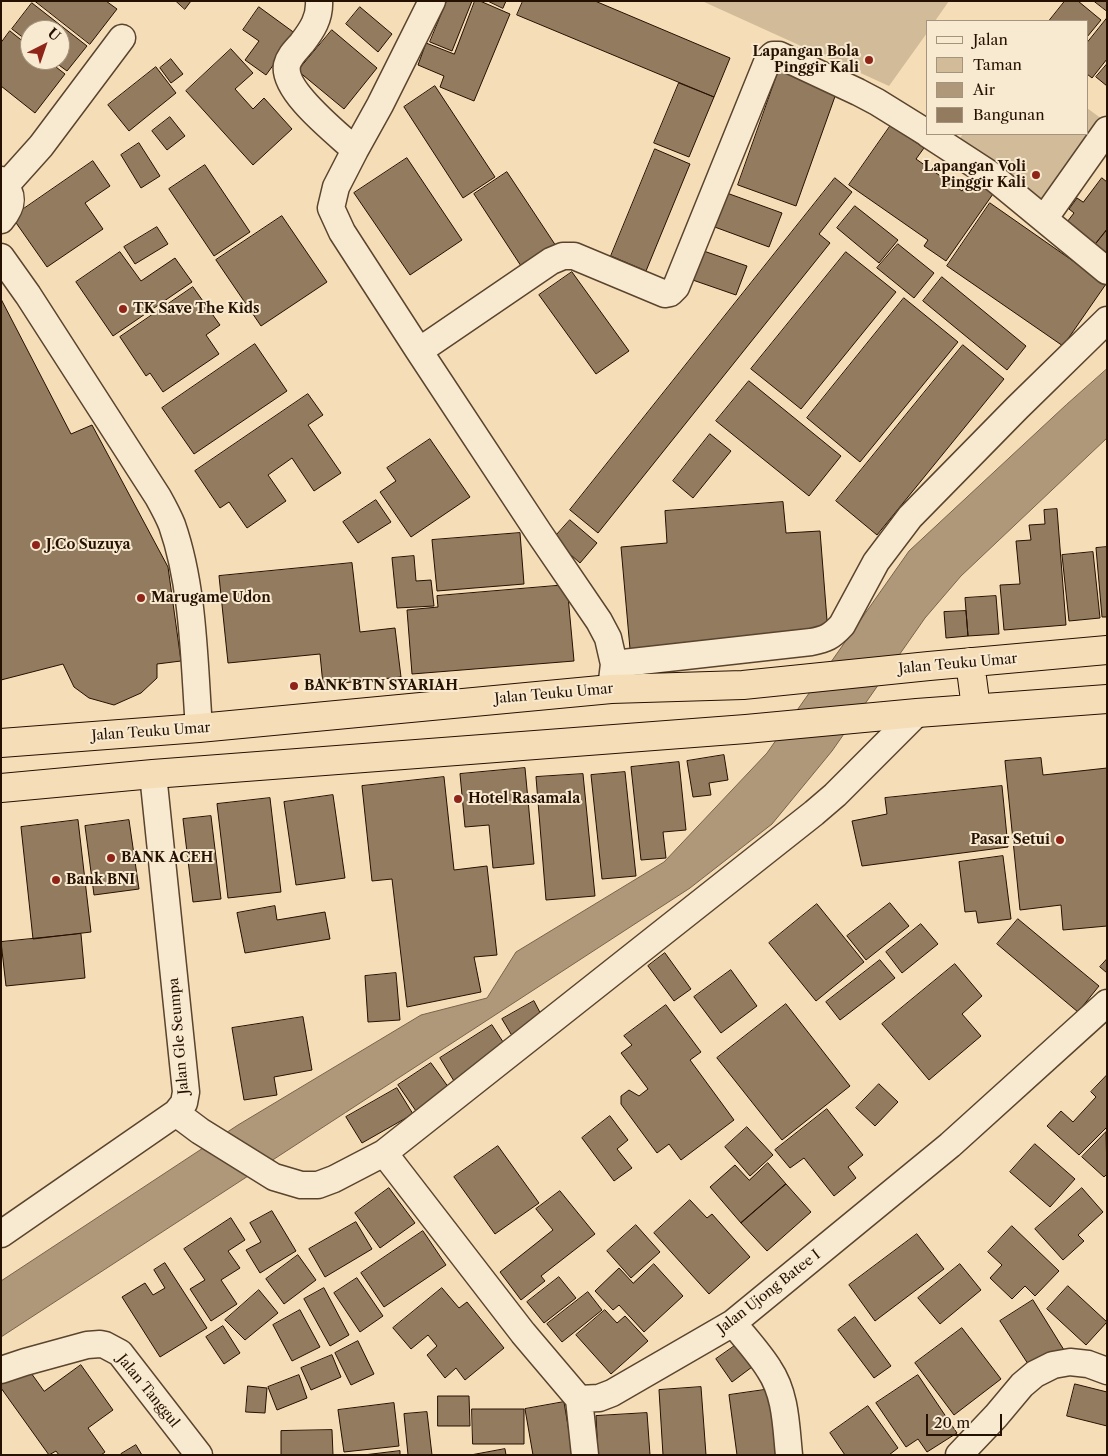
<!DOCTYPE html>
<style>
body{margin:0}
#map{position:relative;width:1108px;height:1456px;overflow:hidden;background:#f5deb7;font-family:"Libre Caslon Text",serif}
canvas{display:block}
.frame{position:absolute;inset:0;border:2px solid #261000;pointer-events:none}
.legend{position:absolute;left:926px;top:20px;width:162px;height:115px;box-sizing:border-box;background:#f8ead0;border:1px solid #a4937d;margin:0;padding:6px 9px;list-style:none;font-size:15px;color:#261000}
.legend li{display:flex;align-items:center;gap:10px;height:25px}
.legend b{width:25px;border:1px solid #a4937d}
.north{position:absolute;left:20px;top:20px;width:50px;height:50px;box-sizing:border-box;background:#f8ead0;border:1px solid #a4937d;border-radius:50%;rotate:41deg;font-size:14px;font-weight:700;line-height:20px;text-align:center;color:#261000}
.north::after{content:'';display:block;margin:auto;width:18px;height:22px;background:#8f2418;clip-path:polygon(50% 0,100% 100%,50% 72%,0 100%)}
.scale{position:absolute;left:926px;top:1414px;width:76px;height:22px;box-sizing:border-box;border:2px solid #261000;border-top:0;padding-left:6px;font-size:15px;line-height:18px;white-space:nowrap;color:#261000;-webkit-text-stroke:4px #f8ead0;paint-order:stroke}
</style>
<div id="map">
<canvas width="1108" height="1456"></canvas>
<div class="frame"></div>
<ul class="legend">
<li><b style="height:6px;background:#f8ead0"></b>Jalan</li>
<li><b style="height:14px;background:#d2bb98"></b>Taman</li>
<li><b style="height:14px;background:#af9879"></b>Air</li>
<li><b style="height:14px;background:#927b5f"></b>Bangunan</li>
</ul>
<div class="north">U</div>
<div class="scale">20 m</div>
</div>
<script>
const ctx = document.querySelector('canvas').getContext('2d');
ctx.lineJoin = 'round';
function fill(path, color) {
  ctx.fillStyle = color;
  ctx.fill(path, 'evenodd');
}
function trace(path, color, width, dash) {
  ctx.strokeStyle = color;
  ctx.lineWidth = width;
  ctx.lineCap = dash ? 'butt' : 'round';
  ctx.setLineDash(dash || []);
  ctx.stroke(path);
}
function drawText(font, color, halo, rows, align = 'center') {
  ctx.font = font + ' "Libre Caslon Text",serif';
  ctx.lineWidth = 4;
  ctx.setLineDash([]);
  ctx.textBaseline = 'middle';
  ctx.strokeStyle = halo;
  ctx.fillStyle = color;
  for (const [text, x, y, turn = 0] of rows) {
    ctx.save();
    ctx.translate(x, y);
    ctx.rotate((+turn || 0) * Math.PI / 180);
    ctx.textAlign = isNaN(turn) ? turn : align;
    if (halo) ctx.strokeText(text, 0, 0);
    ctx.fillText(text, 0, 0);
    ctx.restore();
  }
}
const green = new Path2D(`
 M702,1h247l-14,20h-8v12l-38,53z
 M1087,108l19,14 -59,86 -89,-67 5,-7h124z`);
const water = new Path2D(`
 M1107,369v69l-146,138 -36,42 -93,133 -60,73 -82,64 -689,449v-56l237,-156 183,-110 66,-17 29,-46 148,-90 103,-109 142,-202 157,-146z`);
const building = new Path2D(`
 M35,1h71l11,8 -27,35z
 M176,1h15l-6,8z
 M447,1h25l-20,50 -22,-9z
 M475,1h5l30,13 -36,87 -34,-14 4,-11 -26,-11 8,-22 28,11z
 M488,1h18l-3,7z
 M523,1h72l135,57 -16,39 -197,-82z
 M1065,1h13l23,19 -14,17v-16h-38z
 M1094,1h13v10z
 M32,3l55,43 -20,25 -15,-11h8v-30h-30v13l-18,-14z
 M259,7l37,27 -30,41 -21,-15 14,-19 -16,-11z
 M360,7l32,27 -14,18 -32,-28z
 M1107,18v41l-15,19 -5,-4v-31z
 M332,30l45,38 -33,41 -46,-38z
 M10,31l20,16v13h17l18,14 -30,39 -34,-27v-43z
 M231,49l22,24 -18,16 18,20 11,-11 28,31 -39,36 -67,-74z
 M171,59l12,15 -12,9 -11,-15z
 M1107,64v22l-11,-9z
 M156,67l20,26 -47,38 -21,-26z
 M780,67l58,21 -42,118 -58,-21z
 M679,83l35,14 -25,60 -35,-14z
 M435,86l60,91 -32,21 -59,-91z
 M170,117l15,19 -18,14 -15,-19z
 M891,125l33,23 -8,11 46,32 9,-12 22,15 -47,67 -22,-15 4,-6 -79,-55z
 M139,143l21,33 -19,12 -20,-33z
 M655,149l35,15 -44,107 -35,-15z
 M407,158l55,82 -52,35 -56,-82z
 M93,161l17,25 -25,17 18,26 -56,38 -35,-50z
 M205,165l45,67 -36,24 -45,-67z
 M507,172l49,74 -33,23 -49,-75z
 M835,178l17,14 -33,42 11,9 -232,290 -28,-23z
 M1102,178l5,4v47l-19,24 -28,-22 14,-18 -5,-4 8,-11 6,4z
 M724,192l58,21 -13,34 -57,-21z
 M990,203l116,81 -43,62 -116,-80z
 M855,206l43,34 -19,23 -42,-35z
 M282,216l45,66 -66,44 -45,-66z
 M157,227l11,17 -33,20 -11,-17z
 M1107,230v39l-19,-15z
 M898,244l36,29 -20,25 -37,-30z
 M695,248l52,18 -11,29 -52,-18z
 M120,252l21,29 34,-23 17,24 -79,54 -37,-54z
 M846,252l50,40 -95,117 -50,-40z
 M572,272l57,79 -33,23 -57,-79z
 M942,277l84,69 -19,24 -84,-69z
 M193,287l27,38 -14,10 13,19 -56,38 -13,-19 -4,3 -26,-39z
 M904,298l54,44 -98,120 -53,-44z
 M1,299l70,135 21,-9 76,142 13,94 -24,3v14l-16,15 -27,12 -25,-7 -15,-11 -11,-23 -62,16z
 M255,344l32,47 -93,63 -32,-46z
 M963,345l41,34 -127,156 -41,-34z
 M749,381l92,75 -32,40 -93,-75z
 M308,394l15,21 -15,10 33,48 -27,18 -22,-33 -24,17 18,26 -39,27 -18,-26 -9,6 -25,-37z
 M710,434l21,17 -38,47 -20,-17z
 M430,439l40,58 -59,40 -31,-45 16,-11 -9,-13z
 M376,500l15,22 -33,21 -15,-21z
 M783,502l3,31 34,-2 8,102 -198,16 -9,-102 46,-4 -2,-32z
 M1057,509l9,116 -62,5 -4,-45 20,-1 -4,-43 15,-1 -2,-15 16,-1 -1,-14z
 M570,520l27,23 -17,20 -27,-24z
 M520,533l4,51 -87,7 -5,-51z
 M1107,547v70h-5l-6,-69z
 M1093,552l7,66 -31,3 -7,-66z
 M414,556l2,25 15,-1 3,26 -37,2 -5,-50z
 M352,563l8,69 35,-4 6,49 -78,8 -3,-31 -92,9 -9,-87z
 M567,585l7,76 -162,13 -5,-64 31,-3 -1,-11z
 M996,596l3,38 -31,2 -3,-38z
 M966,611l2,25 -22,2 -2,-26z
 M724,755l4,25 -19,3 2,12 -18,2 -6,-36z
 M1041,758l2,17 64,-7v158l-44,4 -2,-25 -41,5 -15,-149z
 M679,762l7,68 -23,2 3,26 -25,2 -10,-93z
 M525,768l9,96 -41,4 -4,-43 -24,2 -5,-53z
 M625,772l11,104 -34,3 -11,-104z
 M583,774l12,122 -49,4 -10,-123z
 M444,777l10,93 33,-4 10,89 -23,2 7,35 -74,15 -15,-128 -20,2 -10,-95z
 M1002,786l6,61 -146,19 -10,-45 35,-7 -2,-16z
 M333,795l12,83 -49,7 -12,-83z
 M270,798l11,94 -53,6 -11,-94z
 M211,816l10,83 -28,3 -10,-83z
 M78,820l13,112 -58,7 -12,-112z
 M129,820l10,69 -45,6 -9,-69z
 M1003,856l8,63 -33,4 -2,-12 -11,1 -6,-50z
 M890,903l19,23 -43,34 -19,-24z
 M817,904l47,58 -48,39 -47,-58z
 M275,906l2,14 48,-8 5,27 -85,14 -8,-40z
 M1018,919l81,67 -21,26 -81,-68z
 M921,924l17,20 -36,29 -16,-21z
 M81,934l4,44 -79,8 -5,-44z
 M665,953l26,36 -17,12 -26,-35z
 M1107,959v14l-7,-6z
 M880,960l15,18 -55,42 -14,-18z
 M955,964l27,32 -20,18 19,22 -52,44 -47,-56z
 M731,970l26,36 -36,27 -27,-36z
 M396,973l4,47 -32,2 -3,-46z
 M534,1001l11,21 -31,17 -12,-20z
 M786,1004l64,82 -68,54 -65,-82z
 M666,1005l35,47 -11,8 44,60 -53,40 -12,-16 -12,9 -36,-49v-8l8,-6 10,6 9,-7 -27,-36 11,-8 -8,-9z
 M303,1017l9,53 -38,7 3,18 -33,5 -12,-72z
 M492,1025l15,23 -53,33 -14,-23z
 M431,1063l18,25 -33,23 -18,-26z
 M1107,1075v52l-28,28 -32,-29 14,-15 12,11 23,-25 -5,-5z
 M879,1084l19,18 -23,24 -19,-18z
 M397,1088l16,26 -51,29 -16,-26z
 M827,1109l36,46 -15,12 8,11 -22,18 -30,-38 -14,10 -15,-18z
 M610,1116l18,24 -11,9 15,19 -18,13 -32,-43z
 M747,1127l26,28 -23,21 -25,-29z
 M1106,1132l1,42 -3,3 -22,-20z
 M1035,1144l40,35 -25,28 -40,-35z
 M498,1146l41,57 -44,31 -41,-57z
 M768,1163l18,21 -45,39 -31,-36 25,-22 14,15z
 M786,1184l25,28 -44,39 -26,-28z
 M389,1188l26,35 -35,25 -25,-35z
 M1082,1188l21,24 -25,23 6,6 -21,19 -28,-31z
 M560,1191l35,43 -54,42 4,5 -24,19 -21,-28 53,-42 -17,-21z
 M690,1200l17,18 5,-4 38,43 -41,37 -55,-61z
 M272,1211l24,40 -36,22 -14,-23 15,-8 -11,-19z
 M231,1218l14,22 -17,11 12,17 -19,12 16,24 -26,17 -21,-32 15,-9 -21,-31z
 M356,1222l16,27 -47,28 -16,-28z
 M636,1225l24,27 -29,26 -24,-27z
 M1012,1226l47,45 -24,25 -10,-10 -13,13 -22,-21 12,-13 -14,-13z
 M423,1231l23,34 -62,42 -23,-34z
 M917,1234l27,35 -69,52 -26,-36z
 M298,1255l18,25 -32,24 -18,-25z
 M165,1263l42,65 -47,29 -38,-60 23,-14 8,12 12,-7 -11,-18z
 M654,1264l29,32 -39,36 -25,-27 -6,5 -18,-19 24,-23 14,15z
 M960,1264l21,26 -41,34 -22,-26z
 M559,1277l17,21 -32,25 -17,-21z
 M357,1278l26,38 -23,16 -26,-39z
 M1068,1286l39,36 -21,23 -39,-36z
 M324,1288l25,47 -19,11 -26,-47z
 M442,1288l17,20 8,-6 37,46 -39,32 -9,-12 -11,10 -18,-23 10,-9 -9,-11 -17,14 -18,-21z
 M259,1290l19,23 -33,27 -20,-20z
 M588,1292l14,18 -40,32 -15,-18z
 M1033,1300l31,50 -32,20 -32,-49z
 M300,1310l20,37 -28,14 -19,-36z
 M605,1310l12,13 8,-7 23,25 -37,33 -35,-39z
 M855,1317l36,49 -17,12 -36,-48z
 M223,1326l17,27 -16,11 -18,-27z
 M962,1328l39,51 -47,36 -39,-52z
 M358,1341l16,33 -23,11 -16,-32z
 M736,1345l16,22 -20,15 -16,-23z
 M332,1355l9,22 -30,13 -10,-22z
 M81,1365l32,45 -25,18 17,24 -4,3h-42l-3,-4 -7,4 -48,-67v-4l25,-18 18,25z
 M299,1375l8,23 -30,12 -9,-23z
 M918,1375l39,58 -30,19 -9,-13 -12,8 -30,-44z
 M1075,1384l32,8v34l-40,-10z
 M248,1386l19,2 -2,25 -19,-1z
 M701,1387l5,68h-43l-4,-65z
 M771,1389l10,66h-44l-8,-60z
 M438,1396h31l1,30h-32z
 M564,1402l9,53h-40l-8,-46z
 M394,1403l5,43 -55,6 -6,-42z
 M868,1406l30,42 -9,7h-44l-15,-22z
 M472,1409h52v35h-51z
 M427,1412l5,43h-24l-4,-41z
 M647,1413l3,42h-52l-2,-39z
 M332,1430l1,25h-52v-24z
 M136,1445l6,10h-21v-1z
 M505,1449l1,6h-35z
 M400,1451v4h-36z`);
const minor = new Path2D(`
 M319,1c1,17 -7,29 -17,42 -5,6 -13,13 -15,22 -5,26 50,68 68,85
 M432,1l-52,104 -25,45 -19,37 -5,21 11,24 77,119 120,182 60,88 9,17 6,26 -3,25
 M928,134l60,39 119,98
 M1,180c14,15 12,26 0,40
 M6,185l35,-39 81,-108
 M1044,219l63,-89
 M1,257l27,38 130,202c5,9 10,18 14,28 22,63 22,137 27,203
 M419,351l132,-90 12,-5h11l91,38 5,-1 6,-6 92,-227 5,-5h6l79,37 19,10 50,31
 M614,664l197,-22c15,-3 20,-5 31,-17l34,-63 34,-45 107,-109 90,-88
 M176,1113l24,18 74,46 27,8h17l16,-6 50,-26 430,-340 21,-18 82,-82
 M384,1153l139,180 56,66 20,-1 13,-5 121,-70 217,-178 157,-142
 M1,1234l175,-121 8,-10 2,-11 -33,-318
 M733,1323c12,15 26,30 36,46 17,25 17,57 20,86
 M1,1370l24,-8 62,-17 13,-1 5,1 15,8 79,102
 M579,1399l6,56
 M959,1455l37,-39 26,-31 13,-11 18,-9 17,-3 18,2 19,7`);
const trunk = new Path2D(`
 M970,662l6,46
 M1,743l198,-15 412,-39 132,-4 186,-19 178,-16
 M1,788l152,-14 593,-45 171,-16 190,-14`);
const markers = [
 [869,60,5,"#8f2418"],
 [1036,175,5,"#8f2418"],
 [123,309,5,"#8f2418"],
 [36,545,5,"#8f2418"],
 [141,598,5,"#8f2418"],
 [294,686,5,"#8f2418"],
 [458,799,5,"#8f2418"],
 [1060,840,5,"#8f2418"],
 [111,858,5,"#8f2418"],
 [56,880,5,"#8f2418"]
];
const poiNames = [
 ["Lapangan Bola",859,52,"right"],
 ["Pinggir Kali",859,68,"right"],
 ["Lapangan Voli",1026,167,"right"],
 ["Pinggir Kali",1026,183,"right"],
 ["TK Save The Kids",133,309],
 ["J.Co Suzuya",46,545],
 ["Marugame Udon",151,598],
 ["BANK BTN SYARIAH",304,686],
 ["Hotel Rasamala",468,799],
 ["Pasar Setui",1050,840,"right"],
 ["BANK ACEH",121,858],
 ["Bank BNI",66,880]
];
const streetNames = [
 ["Jalan Teuku Umar",958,664,-5],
 ["Jalan Teuku Umar",554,694,-5],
 ["Jalan Teuku Umar",151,732,-4],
 ["Jalan Gle Seumpa",179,1036,-95],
 ["Jalan Ujong Batee I",769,1292,-38],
 ["Jalan Tanggul",148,1391,51]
];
fill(green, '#d2bb98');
fill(water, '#af9879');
trace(water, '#786249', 1);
fill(building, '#927b5f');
trace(building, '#261000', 1);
trace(minor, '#5a442e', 29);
trace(trunk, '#261000', 30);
trace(minor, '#f8ead0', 26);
trace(trunk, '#f5deb7', 28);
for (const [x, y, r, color] of markers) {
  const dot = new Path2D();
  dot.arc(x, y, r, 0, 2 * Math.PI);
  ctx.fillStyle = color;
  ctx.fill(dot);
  trace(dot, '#f8ead0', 2);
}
drawText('bold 14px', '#261000', '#f8ead0', poiNames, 'left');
drawText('14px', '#261000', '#f8ead0', streetNames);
</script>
